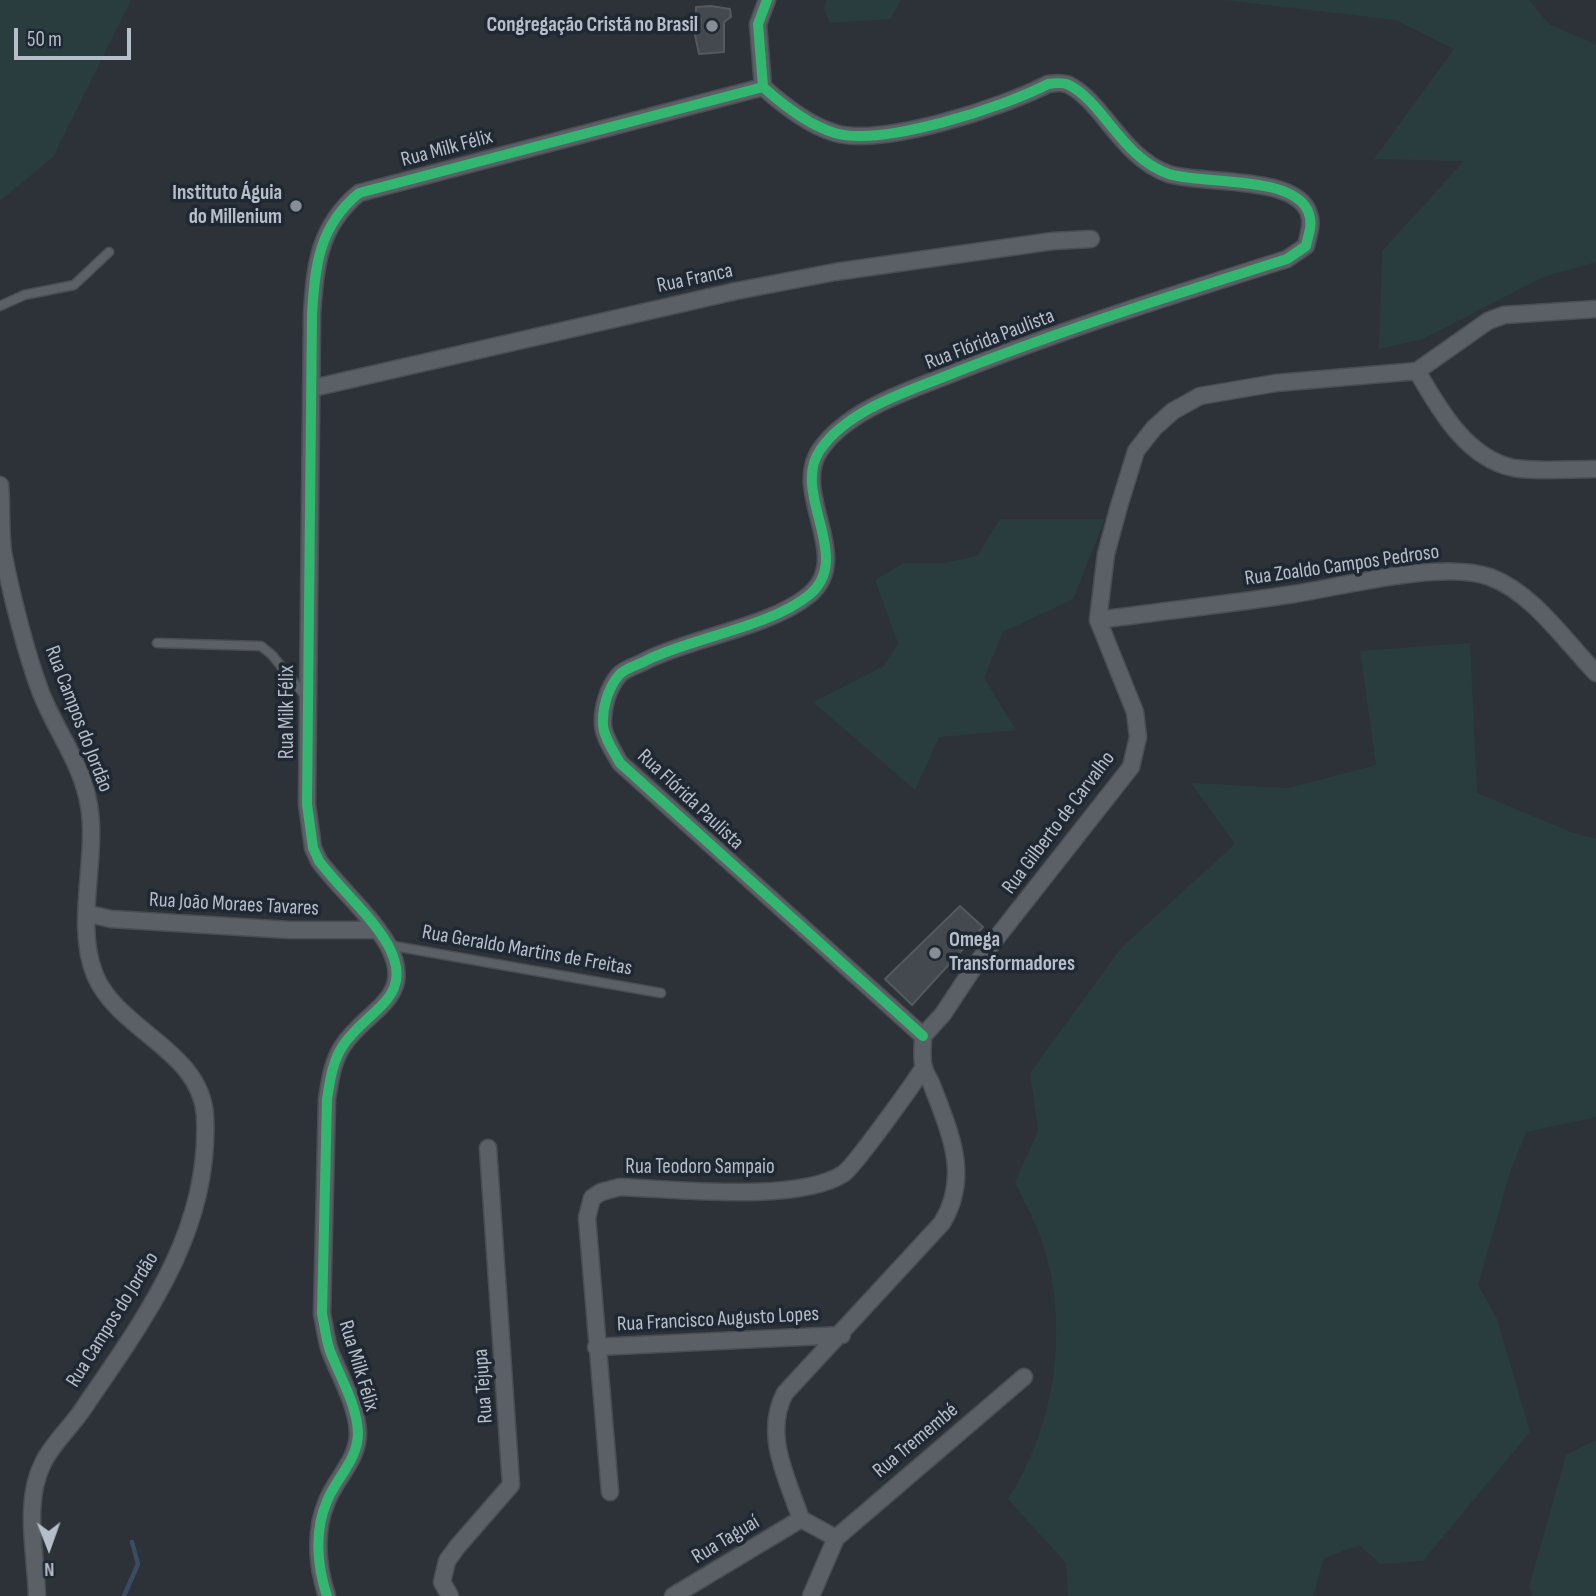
<!DOCTYPE html>
<meta charset="utf-8">
<style>
body{margin:0}
#map{position:relative;width:1596px;height:1596px;overflow:hidden;background:#2c3238;font-family:"Sofia Sans Condensed",sans-serif}
canvas{display:block}
.north{position:absolute;left:14px;top:1512px;width:70px;height:70px;-webkit-text-stroke:5px #1f2833;paint-order:stroke;rotate:179deg;font-size:19px;font-weight:700;line-height:28px;text-align:center;color:#b6bec9}
.north::after{content:'';display:block;margin:auto;width:24px;height:32px;background:#b6bec9;clip-path:polygon(50% 0,100% 100%,50% 72%,0 100%)}
.scale{position:absolute;left:14px;top:28px;width:117px;height:32px;box-sizing:border-box;border:4px solid #b6bec9;border-top:0;padding-left:9px;font-size:21px;line-height:24px;white-space:nowrap;color:#b6bec9;-webkit-text-stroke:5px #1f2833;paint-order:stroke}
</style>
<div id="map">
<canvas width="1596" height="1596"></canvas>
<div class="north">N</div>
<div class="scale">50 m</div>
</div>
<script>
const ctx = document.querySelector('canvas').getContext('2d');
ctx.lineJoin = 'round';
function fill(path, color) {
  ctx.fillStyle = color;
  ctx.fill(path, 'evenodd');
}
function trace(path, color, width, dash) {
  ctx.strokeStyle = color;
  ctx.lineWidth = width;
  ctx.lineCap = dash ? 'butt' : 'round';
  ctx.setLineDash(dash || []);
  ctx.stroke(path);
}
function drawText(font, color, halo, rows, align = 'center') {
  ctx.font = font + ' "Sofia Sans Condensed",sans-serif';
  ctx.lineWidth = 7;
  ctx.setLineDash([]);
  ctx.textBaseline = 'middle';
  ctx.strokeStyle = halo;
  ctx.fillStyle = color;
  for (const [text, x, y, turn = 0] of rows) {
    ctx.save();
    ctx.translate(x, y);
    ctx.rotate((+turn || 0) * Math.PI / 180);
    ctx.textAlign = isNaN(turn) ? turn : align;
    if (halo) ctx.strokeText(text, 0, 0);
    ctx.fillText(text, 0, 0);
    ctx.restore();
  }
}
const green = new Path2D(`
 M0,0h131l-78,157 -53,44z
 M826,0h75l-11,19 -60,4 -6,-14z
 M1225,0h304l20,24 47,21v217l-53,15 -120,62 -44,10 3,-98 82,-90 -90,-2 80,-110 -58,-29z
 M1000,519h105l-32,80 -70,33 -19,46 32,52 -77,7 -24,53 -102,-88 71,-36 14,-23 -23,-63 29,-17h40l33,-7z
 M1470,643l7,150 94,39 25,7v278l-70,15 -16,40 -32,113 19,34 33,113 -107,129 -43,3 -20,-19 -36,13 -11,38h-245l-2,-33 -58,-64c46,-72 61,-165 37,-248 -6,-24 -20,-47 -30,-69l23,-51 -8,-58 91,-125 114,-104 -44,-61 97,5 88,-23 -16,-114z
 M1596,1440v156h-63l-4,-9 37,-132z`);
const stream = new Path2D(`
 M124,1596l14,-32 -6,-22`);
const building = new Path2D(`
 M711,6l19,3 1,8 -7,5v30l-25,2 -5,-24h6l1,-12 -5,-3v-8z
 M960,906l23,21 -71,78 -27,-26z`);
const service = new Path2D(`
 M0,306l24,-11 50,-10 35,-33
 M157,643l104,3 11,9 34,42
 M388,945l273,48`);
const minor = new Path2D(`
 M767,0l-9,24 5,63c20,18 45,38 72,46 47,14 169,-26 213,-49 7,-1 15,-2 21,1 35,18 53,73 100,89 33,11 128,0 140,40 4,11 -1,21 -3,32l-19,13c-111,35 -222,70 -331,113 -44,18 -107,36 -136,78 -30,44 35,107 -11,145 -39,32 -115,42 -162,65 -8,5 -22,8 -28,15 -11,13 -17,33 -16,50 1,13 11,27 17,38l303,273
 M1417,371c22,38 50,88 97,97 26,4 56,1 82,1
 M313,388l423,-97 99,-19 218,-31 38,-2
 M0,485c2,21 0,45 3,67 8,41 23,102 38,141 15,38 41,71 48,112 9,53 -15,119 6,170 23,56 106,75 110,141 6,116 -61,203 -122,293 -12,18 -31,35 -40,54 -20,39 -7,91 -6,133
 M1098,620c65,-9 131,-16 196,-26 51,-8 148,-34 196,-17 43,16 75,64 106,96
 M89,914l22,5 179,11h87
 M596,1347l246,-12
 M610,1492l-23,-274 5,-20 9,-6 19,-5c57,2 177,16 223,-13 11,-7 71,-91 81,-107
 M836,1538l188,-161
 M327,1596c-10,-30 -13,-65 0,-95 9,-23 31,-41 31,-68 -1,-28 -18,-56 -28,-82 -4,-11 -5,-24 -8,-37l5,-215c3,-18 5,-36 15,-52 24,-38 75,-48 46,-102 -18,-31 -48,-56 -69,-84l-6,-13 -6,-44 5,-490c3,-49 7,-88 47,-121l404,-106
 M450,1596l-8,-14 5,-21 10,-14 54,-62 -23,-337
 M673,1596l128,-77
 M811,1596l25,-58 -35,-19c-14,-41 -38,-85 -16,-126l157,-170c28,-46 9,-88 -9,-135 -2,-7 -7,-13 -9,-20 -3,-9 -1,-22 -1,-32l20,-22 33,-50 155,-197 7,-30 -3,-25 -37,-92 8,-66 13,-48 17,-55 18,-23 19,-17 27,-15 76,-13 141,-12 71,-50 16,-6 92,-6`);
const cycleway = new Path2D(`
 M767,0l-9,24 5,63c20,18 45,38 72,46 47,14 169,-26 213,-49 7,-1 15,-2 21,1 35,18 53,73 100,89 33,11 128,0 140,40 4,11 -1,21 -3,32l-19,13c-111,35 -222,70 -331,113 -44,18 -107,36 -136,78 -30,44 35,107 -11,145 -39,32 -115,42 -162,65 -8,5 -22,8 -28,15 -11,13 -17,33 -16,50 1,13 11,27 17,38l303,273
 M327,1596c-10,-30 -13,-65 0,-95 9,-23 31,-41 31,-68 -1,-28 -18,-56 -28,-82 -4,-11 -5,-24 -8,-37l5,-215c3,-18 5,-36 15,-52 24,-38 75,-48 46,-102 -18,-31 -48,-56 -69,-84l-6,-13 -6,-44 5,-490c3,-49 7,-88 47,-121l404,-106`);
const markers = [
 [712,26,7,"#868d96"],
 [296,206,7,"#868d96"],
 [935,953,7,"#868d96"]
];
const poiNames = [
 ["Congregação Cristã no Brasil",698,26],
 ["Instituto Águia",282,194],
 ["do Millenium",282,218],
 ["Omega",949,941,"left"],
 ["Transformadores",949,965,"left"]
];
const streetNames = [
 ["Rua Milk Félix",447,149,-15],
 ["Rua Franca",695,279,-12],
 ["Rua Flórida Paulista",990,340,-21],
 ["Rua Zoaldo Campos Pedroso",1342,566,-8],
 ["Rua Milk Félix",288,712,-90],
 ["Rua Campos do Jordão",78,719,69],
 ["Rua Flórida Paulista",690,800,43],
 ["Rua Gilberto de Carvalho",1059,823,-53],
 ["Rua João Moraes Tavares",234,905,3],
 ["Rua Geraldo Martins de Freitas",527,951,10],
 ["Rua Teodoro Sampaio",700,1168],
 ["Rua Campos do Jordão",113,1320,-58],
 ["Rua Francisco Augusto Lopes",718,1320,-3],
 ["Rua Milk Félix",358,1366,73],
 ["Rua Tejupa",484,1386,-94],
 ["Rua Tremembé",916,1441,-40],
 ["Rua Taguaí",726,1540,-31]
];
fill(green, '#293d3f');
trace(stream, '#3b4c61', 4.5);
fill(building, '#44494f');
trace(building, '#54595f', 2);
trace(service, '#4a4e53', 11);
trace(minor, '#4a4e53', 19);
trace(service, '#5b6067', 8);
trace(minor, '#5b6067', 16);
trace(cycleway, '#33b770', 10);
for (const [x, y, r, color] of markers) {
  const dot = new Path2D();
  dot.arc(x, y, r, 0, 2 * Math.PI);
  ctx.fillStyle = color;
  ctx.fill(dot);
  trace(dot, '#1f2833', 2.5);
}
drawText('bold 21px', '#b6bec9', '#1f2833', poiNames, 'right');
drawText('21px', '#b6bec9', '#1f2833', streetNames);
</script>
